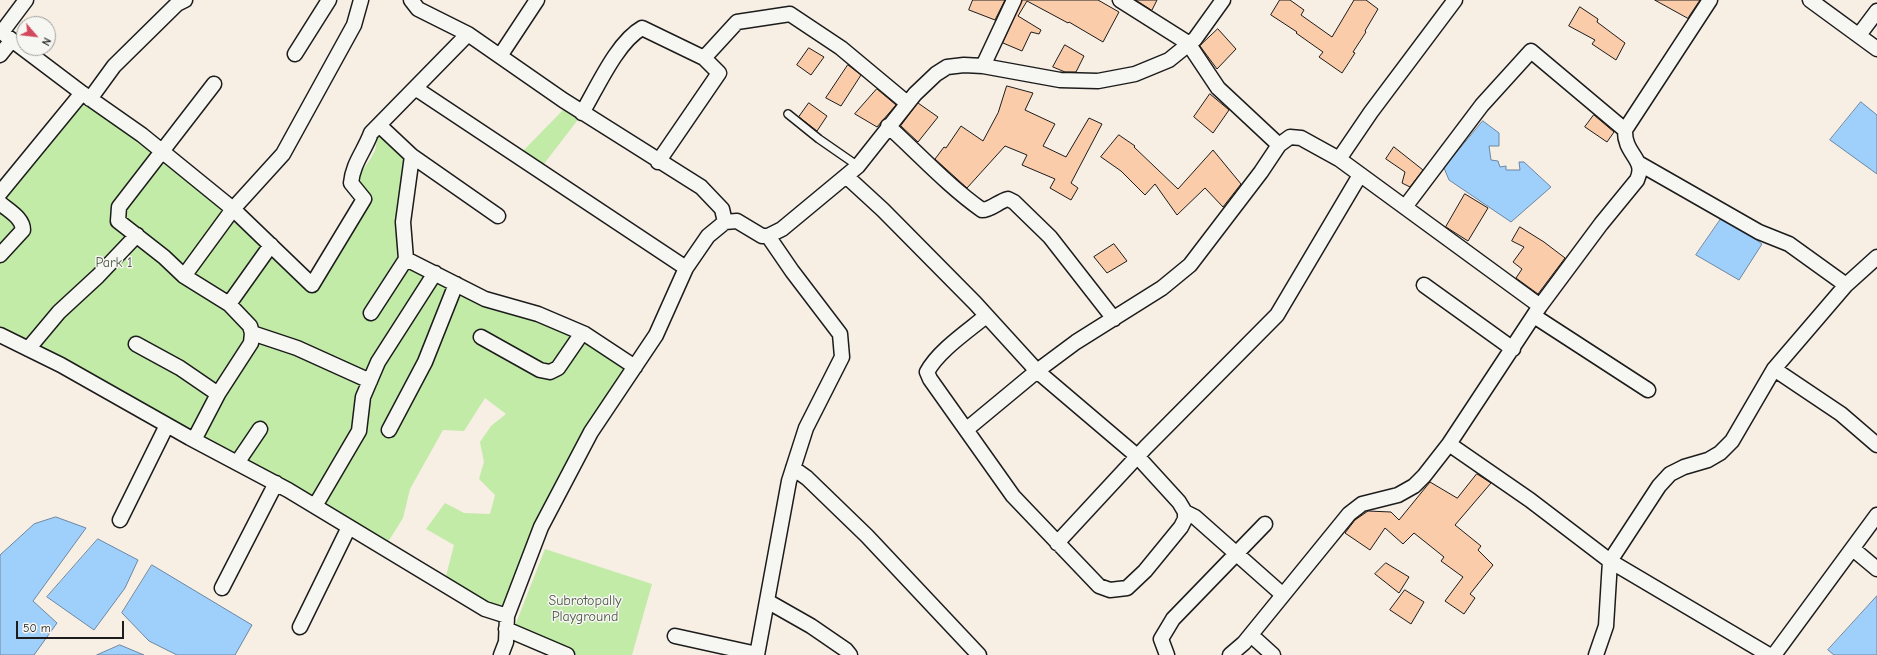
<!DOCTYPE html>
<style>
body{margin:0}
#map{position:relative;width:1877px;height:655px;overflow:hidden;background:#f7eee4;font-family:"Comic Neue",sans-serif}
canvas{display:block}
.north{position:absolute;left:16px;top:16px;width:40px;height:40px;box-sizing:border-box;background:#f6f6f2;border:1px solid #9f9f9c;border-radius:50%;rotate:118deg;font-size:11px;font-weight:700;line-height:16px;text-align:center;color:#1c1c1c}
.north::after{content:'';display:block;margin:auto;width:14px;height:18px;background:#d1495b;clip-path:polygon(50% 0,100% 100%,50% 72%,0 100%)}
.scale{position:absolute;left:16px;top:621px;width:108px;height:18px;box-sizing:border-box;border:2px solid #1c1c1c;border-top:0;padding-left:5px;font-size:12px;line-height:14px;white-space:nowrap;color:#1c1c1c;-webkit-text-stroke:3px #f6f6f2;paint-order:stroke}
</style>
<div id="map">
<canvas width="1877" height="655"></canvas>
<div class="north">N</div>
<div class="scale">50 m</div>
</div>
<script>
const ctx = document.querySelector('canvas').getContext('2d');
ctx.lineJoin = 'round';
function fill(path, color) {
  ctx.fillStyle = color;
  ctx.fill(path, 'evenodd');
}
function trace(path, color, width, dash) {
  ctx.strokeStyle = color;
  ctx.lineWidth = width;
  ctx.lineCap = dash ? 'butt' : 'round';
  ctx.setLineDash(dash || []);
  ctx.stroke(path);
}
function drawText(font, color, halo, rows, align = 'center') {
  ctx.font = font + ' "Comic Neue",sans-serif';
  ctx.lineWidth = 3;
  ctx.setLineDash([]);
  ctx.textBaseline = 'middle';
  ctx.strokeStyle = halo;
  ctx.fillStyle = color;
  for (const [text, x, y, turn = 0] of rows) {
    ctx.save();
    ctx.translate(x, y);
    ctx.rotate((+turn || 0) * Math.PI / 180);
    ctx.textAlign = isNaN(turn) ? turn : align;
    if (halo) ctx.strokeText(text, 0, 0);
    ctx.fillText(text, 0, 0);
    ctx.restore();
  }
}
const green = new Path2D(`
 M84,100l50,34 105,85 74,73 59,-90 -16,-21c5,-12 12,-16 17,-27 4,-5 3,-15 5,-21l28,26 2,109 70,33 57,19 56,24 35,23 -40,62 -44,82 -37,99 -20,-5 -40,-25 9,-35 -28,-16 19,-26 19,10 26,1 5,-19 -16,-16 5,-17 -4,-20 11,-16 15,-12 -21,-16 -21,33 -21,-1 -33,59 -7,29 -15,24 -74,-45 -314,-168v-131z
 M566,107l14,10 -40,52 -21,-14z
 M545,549l107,35 -20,71h-55l-64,-24z`);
const water = new Path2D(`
 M1861,102l16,13v59l-47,-34z
 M1483,121l16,12v13h-10l2,14 7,1 2,6 6,-1v4h14l-1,-8h5l27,25 -40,35 -62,-42 -5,-12z
 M1723,216l39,28 -23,36 -43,-25z
 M56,517l30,11 -53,73 24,22 -23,32h-34v-100l34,-31z
 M98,539l40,21 -13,28 -31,42 -47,-33z
 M152,565l100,60 -17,30h-58l-28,-14 -27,-28z
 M1877,596v59h-43l-6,-5z
 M120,645l24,10h-47z`);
const building = new Path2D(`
 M973,0h32l-10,20 -26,-10z
 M1022,0h76l21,12 -16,30 -34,-20 -1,1 -41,-22 -9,15 23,14 -2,4 -8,-2 -9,19 -19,-8z
 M1136,0h21l-5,10z
 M1280,0h10l14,10 -3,5 31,22 22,-37h12l12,9 -13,22 1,1 -13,20 2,1 -13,20 -23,-16 4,-5 -27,-19 1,-1 -26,-17z
 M1655,0h45l-12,18z
 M1580,7l18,12 -1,3 28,21 -9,17 -24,-16 3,-4 -26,-14z
 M1218,29l18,20 -19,20 -17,-23z
 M1065,45l19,11 -8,16h-11l-12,-5z
 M809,48l15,9 -13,18 -14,-10z
 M848,65l13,10 -20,31 -15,-8z
 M1007,86l26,7 -8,17 30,14 -12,22 23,11 23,-39 13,6 -31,59 7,5 -7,12 -21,-12 5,-9 -33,-14 5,-10 -22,-9 -38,42 -32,-29 9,-12 2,1 15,-22 22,15 15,-28z
 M877,89l19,16 -19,22 -22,-13z
 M1210,94l19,16 -16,23 -19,-16z
 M809,103l18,13 -10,15 -18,-14z
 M918,103l20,14 -20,25 -17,-16z
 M1594,115l20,17 -7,10 -22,-15z
 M1119,135l16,11 -1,1 44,42 35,-39 28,34 -18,23 -18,-19 -28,27 -22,-31 -10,11 -24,-24 -20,-14z
 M1394,147l29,23 -13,17 -8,-4 3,-11 -19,-13z
 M1465,194l23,14 -20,33 -22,-14z
 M1520,227l24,15 21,16 -27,36 -22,-16 6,-9 -9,-7 11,-15 -12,-6z
 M1114,244l13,17 -20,12 -13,-16z
 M1477,474l14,9 -36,42 26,21 -3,4 15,15 -23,29 5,4 -11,16 -19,-13 18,-24 -22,-16 3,-4 -30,-24 -11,11 -18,-16 -15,22 -25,-17 10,-13 13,-9 23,1 8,8 31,-38 27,16z
 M1386,563l23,14 -10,16 -24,-19z
 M1405,590l19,12 -13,22 -21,-14z`);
const lane = new Path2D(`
 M788,114l31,25 39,27`);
const street = new Path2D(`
 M1120,0l68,43 30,45 61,57
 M1810,0l67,49
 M0,31l82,62 60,42 91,74 79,76 52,-86 -13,-16c2,-20 13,-31 20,-50l97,-99 -50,-25 -7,-9
 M2,32l24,-32
 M468,34l95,66 138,87 21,22 3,13
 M1859,35l18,-24
 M295,54l34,-54
 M0,55l12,-15
 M500,56l37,-56
 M983,66l31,-66
 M415,88l271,180
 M90,99l24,-33 63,-62 8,-4
 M582,113c15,-25 35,-71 60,-85l62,30
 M379,125l33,31 86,60
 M888,126c31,28 60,60 94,84 9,0 17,-9 26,-11l6,3 36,35 64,82
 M412,156l-9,66 3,37 79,40 53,15 47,20 50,33
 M1339,159l32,-47 84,-112
 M658,162l61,-89 -15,-15 33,-36 53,-8 51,34 66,55
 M1640,164l119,68 30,12 57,41
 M846,176l37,34 92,93 62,68 100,85 42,46 6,10v7l-4,8 -36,44 -18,17 -17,2 -11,-4 -86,-90 -83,-117 -3,-7c11,-21 41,-41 59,-56
 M0,193l82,-100
 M0,203c9,8 23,15 23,27l-23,25
 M1405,207l77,-102 49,-54 94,79
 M184,276l49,-67 50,-55 71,-129 7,-25
 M1424,285l89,64
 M229,304l42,-59
 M371,313l35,-54
 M1534,316l114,74
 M252,333l45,15 73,33
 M0,335l61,30 129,73 98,52 197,119 22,7
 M481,337l59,33 10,2 8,-4 24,-35
 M136,344l44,24 38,26
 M28,349l31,-37 39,-36 39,-41
 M1774,369l67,45 36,31
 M967,429l70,-58 39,-29 86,-54 28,-23 71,-93 18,-27 11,-8 11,1 38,21 201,147
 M389,430l36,-68 31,-78
 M194,440l24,-46 33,-51 1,-10 -2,-7 -21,-22 -45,-28 -20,-19 -46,-36 1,-14 95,-123
 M1449,444l81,56 80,61 159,94
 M237,463l23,-34
 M793,468l14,10 60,58 112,119
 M315,506l44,-75 4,-34 15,-35 57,-89
 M1185,512l10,5 88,78
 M120,520l47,-95
 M1057,543l89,-96 131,-132 83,-140
 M1853,549l24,20
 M222,588l54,-105
 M767,601l44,25 35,24 4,5
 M300,627l49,-100
 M506,629l61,26
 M1251,635l22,20
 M675,636l82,18
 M501,655l5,-13 1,-26 34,-89 50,-95 65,-97 30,-67 22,-32 17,-14 12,-1 25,15h6l14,-7 76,-63 57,-72 21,-20 11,-7 17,-2 19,1 77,14 38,1 37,-7 34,-14 26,-21 28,-39
 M757,655l32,-174 17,-53 36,-71 -2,-23 -48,-63 -24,-35
 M1167,655l-6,-16 12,-20 92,-95
 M1230,655l14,-12 105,-129 13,-10 36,-9 16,-9 10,-10 25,-32 91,-138 61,-82 36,-44c10,-21 -13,-25 -12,-50l85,-130
 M1596,655l10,-29 4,-65 49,-75 11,-12 14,-7 24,-7 12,-7 12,-12 42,-72 72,-84 31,-28
 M1774,655l103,-140`);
const parkNames = [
 ["Park 1",114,263],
 ["Subrotopally",585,601],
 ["Playground",585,617]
];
fill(green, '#c1eba7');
fill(water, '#9fcffb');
trace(water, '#6b87a2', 1);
fill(building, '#fbccaa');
trace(building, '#1c1c1c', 1);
trace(lane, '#1c1c1c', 10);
trace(street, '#1c1c1c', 17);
trace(lane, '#f6f6f2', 7);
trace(street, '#f6f6f2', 14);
drawText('14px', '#4e5a46', '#f6f6f2', parkNames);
</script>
